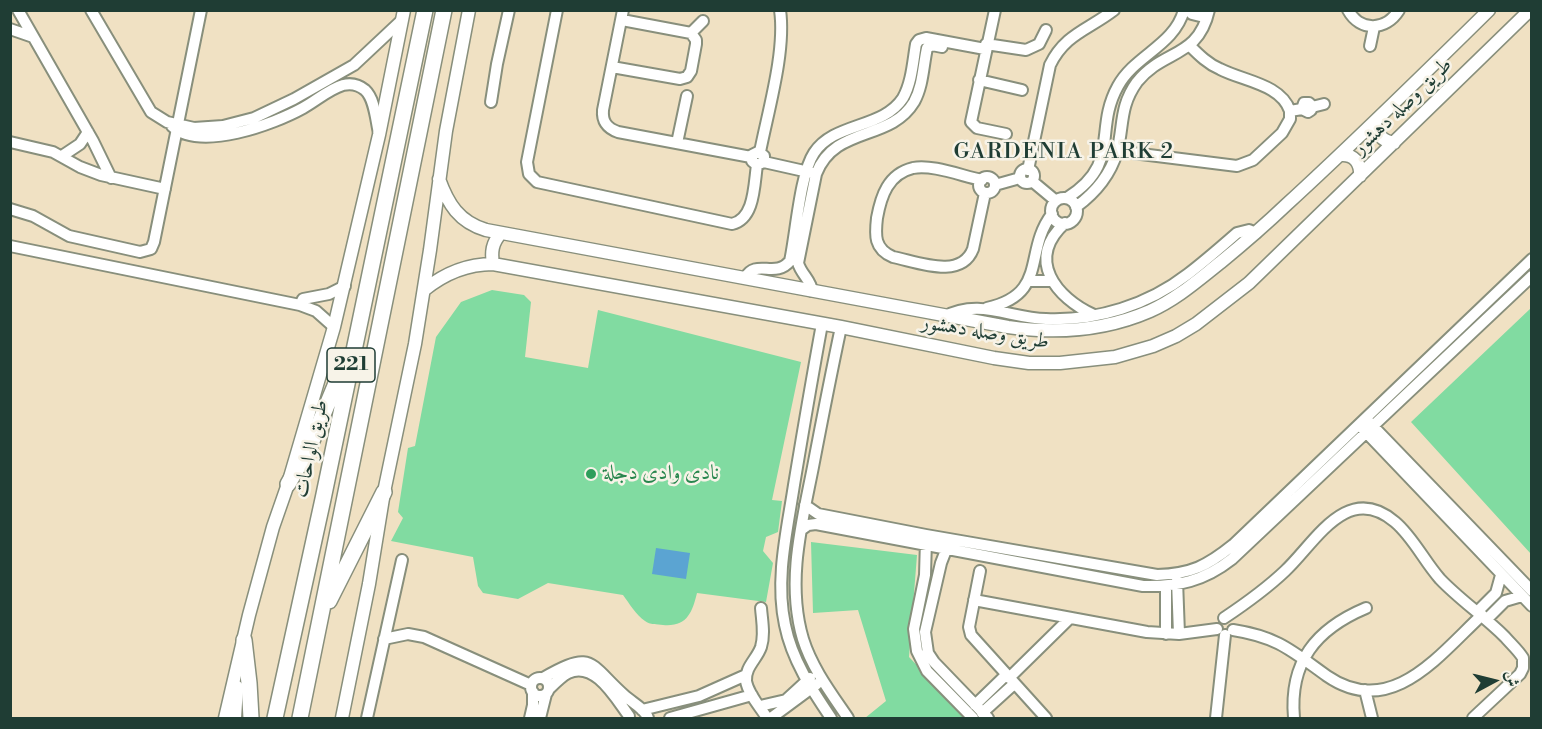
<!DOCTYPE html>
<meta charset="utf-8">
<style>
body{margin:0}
#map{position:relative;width:1542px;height:729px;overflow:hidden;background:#f0e1c3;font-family:"Libre Bodoni",Amiri,serif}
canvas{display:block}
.frame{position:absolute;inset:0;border:12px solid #1f3d34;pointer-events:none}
.north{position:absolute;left:1464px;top:651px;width:60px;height:60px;-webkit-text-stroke:4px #f7f3e8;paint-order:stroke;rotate:83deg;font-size:16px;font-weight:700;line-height:24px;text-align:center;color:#1f3d34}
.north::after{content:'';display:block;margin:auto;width:21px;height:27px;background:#1f3d34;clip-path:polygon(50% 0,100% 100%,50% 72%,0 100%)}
</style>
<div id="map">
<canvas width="1542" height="729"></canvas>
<div class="frame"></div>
<div class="north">ش</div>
</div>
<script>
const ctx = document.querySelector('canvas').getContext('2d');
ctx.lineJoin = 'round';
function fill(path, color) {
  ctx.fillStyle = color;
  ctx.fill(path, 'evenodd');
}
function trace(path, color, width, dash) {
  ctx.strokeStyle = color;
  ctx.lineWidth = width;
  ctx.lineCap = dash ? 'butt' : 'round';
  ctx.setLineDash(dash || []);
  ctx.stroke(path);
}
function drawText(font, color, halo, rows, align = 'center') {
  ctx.font = font + ' "Libre Bodoni",Amiri,serif';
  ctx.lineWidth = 5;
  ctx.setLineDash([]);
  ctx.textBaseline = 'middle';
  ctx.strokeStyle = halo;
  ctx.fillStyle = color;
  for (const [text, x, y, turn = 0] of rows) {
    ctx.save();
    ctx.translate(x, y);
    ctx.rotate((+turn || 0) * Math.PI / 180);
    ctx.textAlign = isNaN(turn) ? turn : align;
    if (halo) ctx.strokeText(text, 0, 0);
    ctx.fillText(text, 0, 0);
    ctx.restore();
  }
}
const green = new Path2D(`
 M492,290l32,5 7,7 -6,55 63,11 10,-58 203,52 -29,138 10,1 -4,31 -12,5 -3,14 10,12 -7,39 -69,-9c-5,20 -10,34 -34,32 -6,-1 -13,0 -18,-4 -9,-6 -16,-18 -22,-26l-75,-12 -30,16 -35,-6 -5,-7 -5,-29 -82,-16 12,-23 -5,-6 10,-64 7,-2 21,-109 25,-35z
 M1531,308v246l-120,-132z
 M811,542l106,13 -8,102 59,61h-103l21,-17 -28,-91 -45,3z`);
const water = new Path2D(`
 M656,548l34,5 -4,26 -34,-5z`);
const minor = new Path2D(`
 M18,10l75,131 18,37
 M91,10l60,102 16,10 27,6 29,-2 31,-8 40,-19 60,-34 48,-45
 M557,10l-30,152 2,12 8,8 195,42c23,-5 22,-40 25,-59
 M623,10l-20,100c-1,12 4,18 15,22l133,25
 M995,10l-24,112 6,6 29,6
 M1188,10l4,4 8,2 9,-6
 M1348,10c12,22 38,21 51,0
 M10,29l23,8
 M691,33l12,-12
 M986,44l40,6 13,-6 7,-14
 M1370,46l4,-19
 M612,67l68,12 7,-2 4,-6 5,-27v-4l-5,-7 -69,-13
 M979,80l43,10
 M491,102l6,-38 12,-54
 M1312,107l12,-3
 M1290,111l12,-2 6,3 3,-2v-5l-2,-2h-5l-2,6
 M172,126c28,26 102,-2 131,-18 13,-7 26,-19 40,-23 8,-2 16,0 22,5 10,9 11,31 14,43
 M10,142l43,10 27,15 21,8 64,14
 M677,143l10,-47
 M1117,151l120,15 16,-6 29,-27 8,-14v-8c-9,-27 -47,-30 -70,-42 -12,-5 -21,-14 -30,-23
 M760,152c8,-41 26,-101 20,-142
 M62,156l18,-12 8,-12
 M764,162v-6l-6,-4 -6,3v6l5,4 7,-3 49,11
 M1020 176a7 7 0 1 1 14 0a7 7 0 1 1-14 0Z
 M1028,170l22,-105c15,-31 38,-35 64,-55
 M979 185a8 8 0 1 1 16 0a8 8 0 1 1-16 0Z
 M982,180c-20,-4 -50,-16 -69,-12 -25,6 -32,28 -36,50 -2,17 -3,31 16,39 25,5 68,23 80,-8l12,-56
 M1032,181l24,20
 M995,185l25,-7
 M1067,198c55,-35 26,-67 51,-112 17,-31 56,-40 66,-76
 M1051 211a13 13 0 1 1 26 0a13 13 0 1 1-26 0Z
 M1076,207c19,-14 34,-31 41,-55 7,-26 2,-45 20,-70 26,-33 61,-23 72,-72
 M10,209l23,7 36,20 71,16 11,-3 3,-7 47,-232
 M1065,223c-40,36 -9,75 29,92
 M10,246l290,59 16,6 18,16
 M745,278c11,-20 30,1 45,-17 6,-27 10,-87 24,-108 20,-31 69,-24 89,-55 9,-16 10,-37 13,-54l3,-4 7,-2 59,11
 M1029,281h23
 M812,291c-1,-11 -11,-17 -14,-28l18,-89c19,-49 74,-32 98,-72 9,-16 9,-36 13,-54l5,-3 10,2
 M300,305l3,-6 26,-5 16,-8
 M987,308c62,-14 36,-56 65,-94
 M944,317c34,-19 66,1 102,2 51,2 102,-14 142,-45 17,-13 33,-27 49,-41l12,-3 7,3
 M822,324c-10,54 -19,107 -28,161 -7,46 -19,94 -9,140 7,35 27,65 46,93
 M841,327c-10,47 -19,93 -28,140 -11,56 -27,115 -10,172 9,29 28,54 45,79
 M1369,422l163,169
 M1362,428l170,178
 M805,505l13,9 108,21 231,40c34,-1 50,-9 76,-30l299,-286
 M801,530l7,-5 8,-1 327,62c35,1 61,-5 89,-27l300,-283
 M926,540l-1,35 -11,54 3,22 10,20 46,47
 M948,545l-7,18 -16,69 3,21 6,9 54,56
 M980,571l-11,56 2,8 75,83
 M1177,580l2,54
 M1166,587v47
 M974,600l173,32 32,2 38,-5
 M761,608c1,13 4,26 0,39 -4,12 -16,20 -15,34 2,13 15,27 21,37
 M1478,611l18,-18 5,-18
 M1224,618c21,-14 42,-29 61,-47 30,-28 62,-90 110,-49 18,15 29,39 45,57 20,21 44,37 65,58 6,7 13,13 18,21v10l-3,6 -47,44
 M1487,619l18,-18 17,-5
 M1233,630c45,7 59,21 94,46 64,44 112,-21 155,-61
 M384,639l24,-5 16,3 107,48
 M531 687a9 9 0 1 1 18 0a9 9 0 1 1-18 0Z
 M543,678c51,-29 45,-15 82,18 8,7 20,13 23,22
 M1009,678l61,-60
 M550,688c5,-5 12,-12 18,-15 27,-13 48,26 61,43
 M1365,690l7,28
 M975,705l31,-30
 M760,706l26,-6 24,-22
 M642,710l57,-14 47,-21
 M982,713l32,-29
 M367,718l35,-158
 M530,718l3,-13v-13
 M540,718l6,-24
 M670,718l82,-23
 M771,718l46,-34
 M1216,718l9,-83
 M1294,718c-5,-56 22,-89 72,-110`);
const major = new Path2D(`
 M1375,122c1,12 7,19 19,21
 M1341,155c13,-1 20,8 19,21
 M439,179c9,25 20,43 47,51l522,97c49,7 96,4 142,-16 27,-12 48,-31 71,-49 22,-18 44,-37 65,-57 69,-63 136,-129 203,-195
 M493,264c-2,-12 -1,-21 8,-31
 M424,290c21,-17 43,-26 69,-26l348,63 153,31 35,5h31l55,-6 38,-11 23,-10 20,-12 53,-41 281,-273
 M225,718l24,-103 24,-88 15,-43 46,-157 45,-192 25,-125
 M235,718l2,-31
 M342,718l27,-134 15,-92 31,-148 15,-94 16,-119 23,-121`);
const highway = new Path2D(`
 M288,484l21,-36 36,-86
 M329,601l55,-109
 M244,640l5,43 2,35
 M275,718l48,-219 102,-489
 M300,718l144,-708`);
const markers = [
 [591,474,6,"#2e9e5b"]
];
const shields = [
 [351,365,48]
];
const shieldNames = [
 ["221",351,365]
];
const streetNames = [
 ["طريق وصله دهشور",1403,107,-44],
 ["طريق وصله دهشور",985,333,9],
 ["طريق الواحات",312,449,-78]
];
const leisureNames = [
 ["نادى وادى دجلة",603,474]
];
const neighbourhoodNames = [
 ["GARDENIA PARK 2",1064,153]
];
fill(green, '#81dba1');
fill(water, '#5ba4d2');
trace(minor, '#888f7c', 14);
trace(major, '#888f7c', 15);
trace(highway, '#888f7c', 18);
trace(minor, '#fff', 10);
trace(major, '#fff', 12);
trace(highway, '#fff', 15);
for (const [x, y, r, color] of markers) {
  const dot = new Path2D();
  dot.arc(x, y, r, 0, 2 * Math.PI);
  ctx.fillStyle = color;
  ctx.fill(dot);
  trace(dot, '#f7f3e8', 2);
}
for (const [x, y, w] of shields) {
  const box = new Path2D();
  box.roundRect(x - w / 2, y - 17, w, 34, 4.5);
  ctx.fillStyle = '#f7f3e8';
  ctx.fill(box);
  trace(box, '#1f3d34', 1.5);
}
drawText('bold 20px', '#1f3d34', null, shieldNames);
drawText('21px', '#1f3d34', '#f7f3e8', streetNames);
drawText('21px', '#27864d', '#f7f3e8', leisureNames, 'left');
ctx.letterSpacing = '1.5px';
drawText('22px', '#1f3d34', '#f7f3e8', neighbourhoodNames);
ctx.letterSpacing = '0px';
</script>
